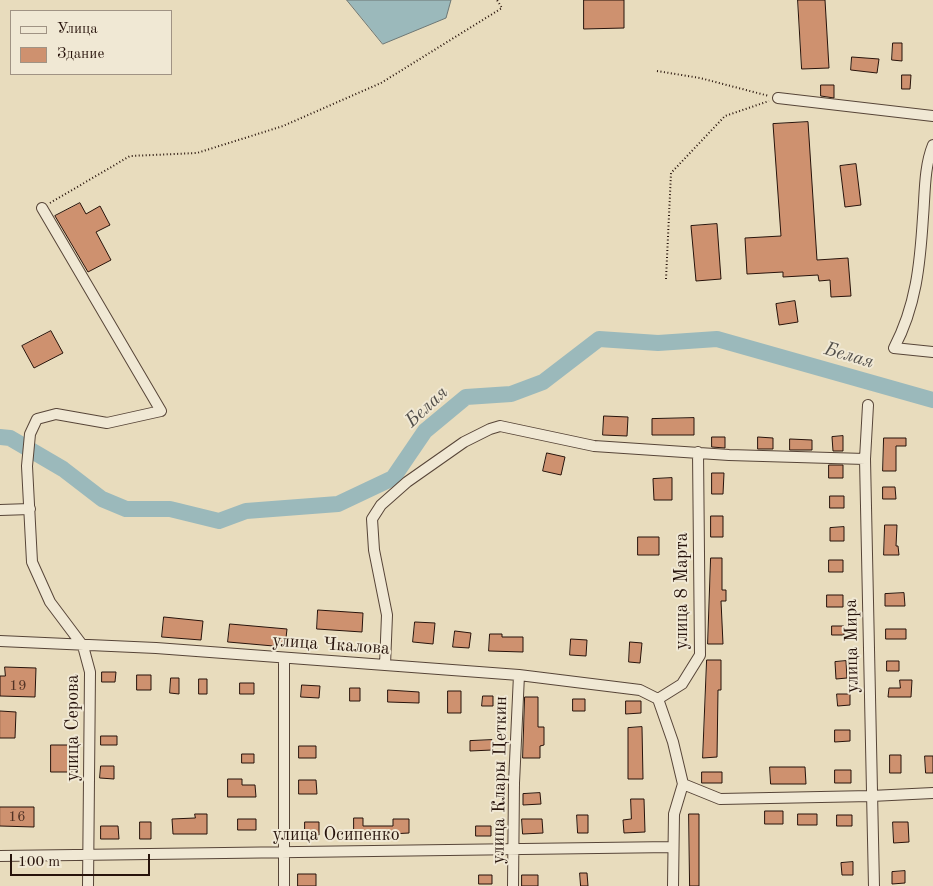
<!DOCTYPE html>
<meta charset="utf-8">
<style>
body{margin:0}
#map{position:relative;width:933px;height:886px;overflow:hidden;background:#e8dcbd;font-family:"Old Standard TT",serif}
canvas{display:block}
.legend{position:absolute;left:10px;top:10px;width:162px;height:65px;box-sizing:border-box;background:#f0e8d4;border:1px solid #a09384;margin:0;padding:6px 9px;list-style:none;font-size:15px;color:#27130b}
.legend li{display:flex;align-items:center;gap:10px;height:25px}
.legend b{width:25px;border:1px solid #a09384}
.scale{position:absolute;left:10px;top:854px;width:140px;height:22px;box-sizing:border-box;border:2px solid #27130b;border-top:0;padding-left:6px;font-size:15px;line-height:18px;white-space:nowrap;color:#27130b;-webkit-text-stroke:4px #f0e8d4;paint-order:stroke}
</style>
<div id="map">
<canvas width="933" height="886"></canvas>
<ul class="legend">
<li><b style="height:6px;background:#f0e8d4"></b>Улица</li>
<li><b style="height:14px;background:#ce916f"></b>Здание</li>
</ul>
<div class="scale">100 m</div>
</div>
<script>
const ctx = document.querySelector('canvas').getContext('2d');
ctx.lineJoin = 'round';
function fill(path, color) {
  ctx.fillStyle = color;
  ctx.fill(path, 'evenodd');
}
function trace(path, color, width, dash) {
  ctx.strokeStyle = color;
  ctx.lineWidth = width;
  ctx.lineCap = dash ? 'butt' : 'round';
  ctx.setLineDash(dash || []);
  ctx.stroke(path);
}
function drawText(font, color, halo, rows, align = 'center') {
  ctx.font = font + ' "Old Standard TT",serif';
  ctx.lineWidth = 4;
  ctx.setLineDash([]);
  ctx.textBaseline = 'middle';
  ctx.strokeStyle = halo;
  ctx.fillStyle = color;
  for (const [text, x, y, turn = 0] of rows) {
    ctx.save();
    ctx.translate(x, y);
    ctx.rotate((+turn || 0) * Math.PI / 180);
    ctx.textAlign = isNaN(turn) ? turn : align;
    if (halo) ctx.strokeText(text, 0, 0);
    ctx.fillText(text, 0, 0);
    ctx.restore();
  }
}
const water = new Path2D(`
 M347,0h104l-5,18 -63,26z`);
const river = new Path2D(`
 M0,437l10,1 53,31 39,30 24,10h44l49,12 27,-10 92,-7 55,-26 32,-47 41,-34 45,-3 32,-12 56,-43 59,4 59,-4 216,61`);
const building = new Path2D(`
 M584,0h40v28l-40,1z
 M798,0h27l4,68 -27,1z
 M893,43h9v18l-10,-1z
 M852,57l27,2 -2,14 -26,-3z
 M902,75h9l-1,14h-8z
 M821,85h13v13l-13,-2z
 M808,122l9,138 31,-2 3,38 -20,1 -1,-17 -11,1 -1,-6 -35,2v-5l-36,2 -2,-36 36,-2 -8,-112z
 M856,164l5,41 -16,2 -5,-41z
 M80,203l6,11 14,-8 10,19 -14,7 15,28 -23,12 -33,-56z
 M717,224l4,55 -25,2 -5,-55z
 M795,301l3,21 -19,3 -3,-21z
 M51,331l12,22 -29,15 -12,-22z
 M604,416l24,1 -1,19 -24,-1z
 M694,418v17h-42v-16z
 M843,436v15h-10l-1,-14z
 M712,437h13v11l-13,-1z
 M758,437l15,1v11h-15z
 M884,438h22v8h-10v25h-13z
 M790,439l22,1v10h-22z
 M547,453l18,4 -4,18 -18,-4z
 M829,465h14v13h-14z
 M712,473h12l-1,21h-11z
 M672,478v22h-18l-1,-21z
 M883,487h12l1,12h-13z
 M830,496h14v12h-14z
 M711,516h12v21h-12z
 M885,525h12l-1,21h2l1,9h-15z
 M844,527v14h-14v-13z
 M638,537h21v18h-21z
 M711,558h11v32h4v11h-5l2,43h-15z
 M829,560h14v12h-14z
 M904,593l1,13h-20v-12z
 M827,595h16v12h-16z
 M318,610l45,3 -1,19 -45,-3z
 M164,617l39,4 -2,19 -39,-3z
 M415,622l20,1 -2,21 -20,-2z
 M230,624l57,5 -2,18 -57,-5z
 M832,626h12v9h-12z
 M886,629h20v10h-20z
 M455,631l16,2 -2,15 -16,-1z
 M490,634h12v3h21v15l-34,-1z
 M571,639l16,1 -1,16 -16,-1z
 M630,642l12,1 -2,20 -11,-1z
 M707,660h14v30h-3l-1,67 -14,1z
 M846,661l1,17 -11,1 -1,-17z
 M887,661h12v10h-12z
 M5,667l31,1 -1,29 -35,-1v-20h5z
 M102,672h14l-1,10h-13z
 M137,675h14v15h-14z
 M171,678h8v16l-9,-1z
 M199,679h8v15h-8z
 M900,680h12l-1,17h-23l1,-9h11z
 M240,683h14v11h-14z
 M302,685l18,1 -1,12 -18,-1z
 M350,688h10v13h-10z
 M388,690l31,2v11l-31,-1z
 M448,691h13v22h-13z
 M837,694h13v11l-12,1z
 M483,696h10v10h-11z
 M525,697h13v30h6v18l-4,1v12h-17z
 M573,699h12v12h-12z
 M626,701h15v12l-15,1z
 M0,711l16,1 -1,26h-15z
 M642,727l1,52h-15v-51z
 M835,730h15v11l-15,1z
 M101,736h16v9h-16z
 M492,740v10l-22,1v-10z
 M51,745h21v27h-21z
 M299,746h17v12h-17z
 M242,754h12v9h-12z
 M890,755h11v18h-11z
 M925,756h8v17h-7z
 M101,766h13v13l-14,-1z
 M770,767h35l1,17h-35z
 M835,770h16v13h-16z
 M702,772h20v11h-20z
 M228,779h14v6h13l1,12h-28z
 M299,780h17l1,14h-18z
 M540,793l1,11 -18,1v-11z
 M631,799h13l1,33 -21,1 -1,-13 8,-1z
 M0,807h34v20l-34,-1z
 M765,811h18v13h-18z
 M195,814h12v20h-34l-1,-15 23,-1z
 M689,814h10v72h-9z
 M798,814h19v11h-19z
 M577,815h11v18h-10z
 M837,815h15v11h-15z
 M354,818h9v8h30v-7h16v14l-55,3z
 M238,819h18v11h-18z
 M522,819h20l1,14 -20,1z
 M140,822h11v17h-11z
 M305,822h14v13h-14z
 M893,822h15l1,20 -15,1z
 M101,826h17l1,13h-18z
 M476,826h15v10h-15z
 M853,862v13h-11l-1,-12z
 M905,871v12l-13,1v-12z
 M580,873h7l1,13h-7z
 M298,874h18v12h-18z
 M479,875h13v9h-13z
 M522,875h16v11h-16z`);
const path = new Path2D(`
 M657,71l43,7 69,18
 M50,203l80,-47 67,-3 86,-27 98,-43 121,-75 -5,-8
 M666,279l5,-106 54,-57 44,-15`);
const minor = new Path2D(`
 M778,98l155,18
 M933,145c-9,22 -8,49 -10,72 -3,48 -7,89 -29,131l39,4
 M42,208l119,203 -54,12 -51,-9 -19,5 -7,15 -3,32 5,96 18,40 33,44 7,26 -2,214
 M868,405l-3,54 9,427
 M0,510l30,-1
 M0,641l156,7 229,17 134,10 121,15 18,9
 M385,665l2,-50 -13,-65 -2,-31 9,-14 26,-23 57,-40 26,-13 10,-3 94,20 135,9 136,4
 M658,699l24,-15 18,-29 -2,-203
 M658,699l15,43 10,42 -9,30 -1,72
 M683,784l37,15 151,-3 62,-3
 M0,856l672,-9
 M284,886v-228
 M513,886l1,-103 5,-108`);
const numberNames = [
 ["19",18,686],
 ["16",17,817]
];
const streetNames = [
 ["улица 8 Марта",682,591,-90],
 ["улица Чкалова",331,645,4],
 ["улица Мира",852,646,-91],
 ["улица Серова",73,728,-90],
 ["улица Клары Цеткин",500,780,-89],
 ["улица Осипенко",336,835]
];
const waterNames = [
 ["Белая",849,356,16],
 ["Белая",427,407,-43]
];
fill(water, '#9bb9bb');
trace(water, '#6d7775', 1);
trace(river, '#9bb9bb', 16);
fill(building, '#ce916f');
trace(building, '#27130b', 1);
trace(minor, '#574538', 12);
trace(path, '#27130b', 2, [1, 2.5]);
trace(minor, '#f0e8d4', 10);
drawText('15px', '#513224', null, numberNames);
drawText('18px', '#27130b', '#f0e8d4', streetNames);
drawText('italic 19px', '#504d49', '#f0e8d4', waterNames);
</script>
